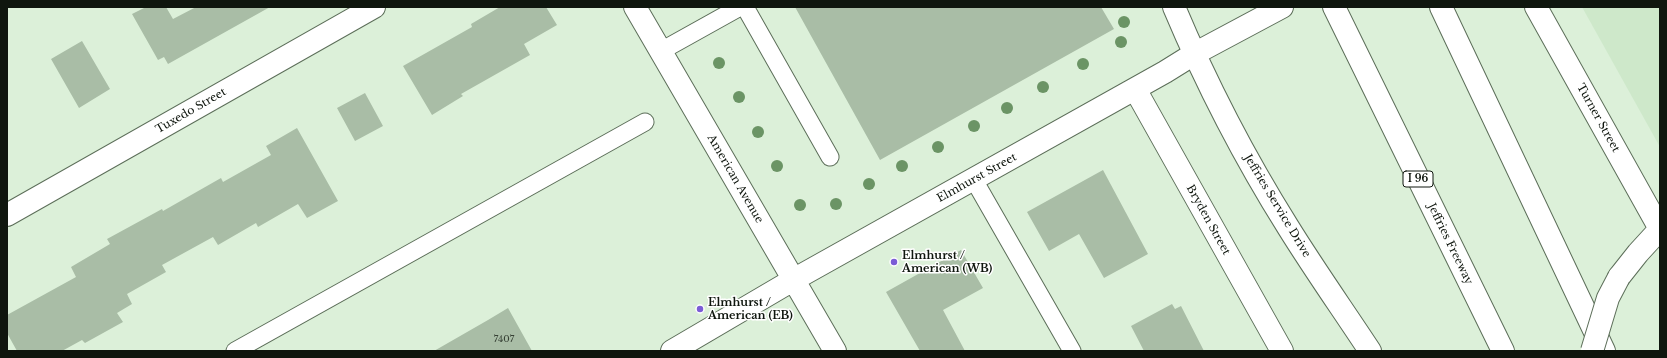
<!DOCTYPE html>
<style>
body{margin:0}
#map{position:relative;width:1667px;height:358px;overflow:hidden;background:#dcf0d9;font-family:"Libre Baskerville",serif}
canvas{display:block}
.frame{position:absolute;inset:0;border:8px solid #0f160e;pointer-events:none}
</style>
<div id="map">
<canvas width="1667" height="358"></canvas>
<div class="frame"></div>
</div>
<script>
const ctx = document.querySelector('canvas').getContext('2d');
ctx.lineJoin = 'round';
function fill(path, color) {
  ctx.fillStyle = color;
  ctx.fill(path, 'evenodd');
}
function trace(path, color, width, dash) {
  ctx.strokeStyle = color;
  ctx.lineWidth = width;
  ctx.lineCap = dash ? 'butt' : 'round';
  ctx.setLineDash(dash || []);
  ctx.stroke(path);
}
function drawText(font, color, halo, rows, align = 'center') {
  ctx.font = font + ' "Libre Baskerville",serif';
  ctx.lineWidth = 3;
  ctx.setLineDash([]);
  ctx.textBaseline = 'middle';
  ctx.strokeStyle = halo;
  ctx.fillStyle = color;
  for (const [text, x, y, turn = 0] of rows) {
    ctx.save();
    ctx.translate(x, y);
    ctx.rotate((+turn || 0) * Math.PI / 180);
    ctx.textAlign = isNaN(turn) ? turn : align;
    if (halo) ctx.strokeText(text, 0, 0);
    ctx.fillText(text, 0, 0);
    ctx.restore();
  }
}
const built = new Path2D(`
 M1582,7h78v140z`);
const building = new Path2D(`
 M146,7h20l7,12 23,-12h74l-102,57 -4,-7 -6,3 -26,-46z
 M500,7h46l11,18 -33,19 6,11 -69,39 2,2 -31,19 -29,-49 69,-39 -1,-3z
 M795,7h306l13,22 -234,131z
 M82,41l28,48 -31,19 -28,-49z
 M365,93l18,33 -28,15 -18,-33z
 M297,128l41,73 -31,17 -9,-14 -40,23 -2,-4 -38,22 -5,-8 -51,28 4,7 -39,22 5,10 -15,9 6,9 -38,21 -3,-3 -20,11h-45l-10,-18v-18l69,-38 -5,-10 39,-23 -3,-5 55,-30 1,2 58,-33 2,4 48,-27 -5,-9z
 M1103,170l45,84 -44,24 -25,-44 -30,17 -22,-39z
 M961,250l22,38 -40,22 22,41h-45l-34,-59z
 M1172,304l3,5 6,-3 23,45h-60l-13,-25z
 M508,308l24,43h-98l54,-31z`);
const lane = new Path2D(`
 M745,7l85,150
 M661,51l79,-44
 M974,180l98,171
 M235,351l410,-229`);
const street = new Path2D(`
 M635,7l200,344
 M1135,89l147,262
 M7,215l367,-208
 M672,351l121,-71 372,-208 29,-18 88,-47`);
const secondary = new Path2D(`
 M1174,7c32,76 70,150 114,220 26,42 55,83 82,124
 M1536,7l124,222
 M1619,277l19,-24 22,-24`);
const highway = new Path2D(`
 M1334,7l169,344
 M1441,7l163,344`);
const secondaryBridge = new Path2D(`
 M1592,351l16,-53 11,-21`);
const trees = [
 [1124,22],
 [1121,42],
 [719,63],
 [1083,64],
 [1043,87],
 [739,97],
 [1007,108],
 [974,126],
 [758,132],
 [938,147],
 [777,166],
 [902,166],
 [869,184],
 [836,204],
 [800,205]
];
const markers = [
 [894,262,4,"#7b5cd6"],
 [700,309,4,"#7b5cd6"]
];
const numberNames = [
 ["7407",504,339]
];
const shields = [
 [1418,179,30]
];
const shieldNames = [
 ["I 96",1418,179]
];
const streetNames = [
 ["Tuxedo Street",191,111,-30],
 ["Turner Street",1598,118,61],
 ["Elmhurst Street",977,178,-29],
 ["American Avenue",735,179,60],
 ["Jeffries Service Drive",1277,206,59],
 ["Bryden Street",1208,220,61],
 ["Jeffries Freeway",1450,244,64]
];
const poiNames = [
 ["Elmhurst /",902,256],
 ["American (WB)",902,269],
 ["Elmhurst /",708,303],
 ["American (EB)",708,316]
];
fill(built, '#cee8ca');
fill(building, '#a9bda6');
trace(lane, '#5c6e59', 19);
trace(street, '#5c6e59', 24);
trace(secondary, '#5c6e59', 24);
trace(highway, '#5c6e59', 24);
trace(lane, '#fff', 17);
trace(street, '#fff', 22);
trace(secondary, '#fff', 22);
trace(highway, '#fff', 22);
trace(secondaryBridge, '#5c6e59', 24, []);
trace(secondaryBridge, '#fff', 22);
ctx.fillStyle = '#6b9465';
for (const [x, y] of trees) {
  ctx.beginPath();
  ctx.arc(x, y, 6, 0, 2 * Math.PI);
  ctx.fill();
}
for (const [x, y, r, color] of markers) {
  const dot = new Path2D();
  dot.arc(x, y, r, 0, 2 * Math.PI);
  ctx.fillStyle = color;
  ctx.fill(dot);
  trace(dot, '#fff', 1.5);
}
drawText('9px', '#364034', null, numberNames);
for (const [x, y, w] of shields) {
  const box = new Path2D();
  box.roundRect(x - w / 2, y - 8, w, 16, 3);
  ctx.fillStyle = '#fff';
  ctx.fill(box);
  trace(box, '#0f160e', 1);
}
drawText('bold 10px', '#0f160e', null, shieldNames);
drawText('11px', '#0f160e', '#fff', streetNames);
drawText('bold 11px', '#0f160e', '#fff', poiNames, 'left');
</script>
